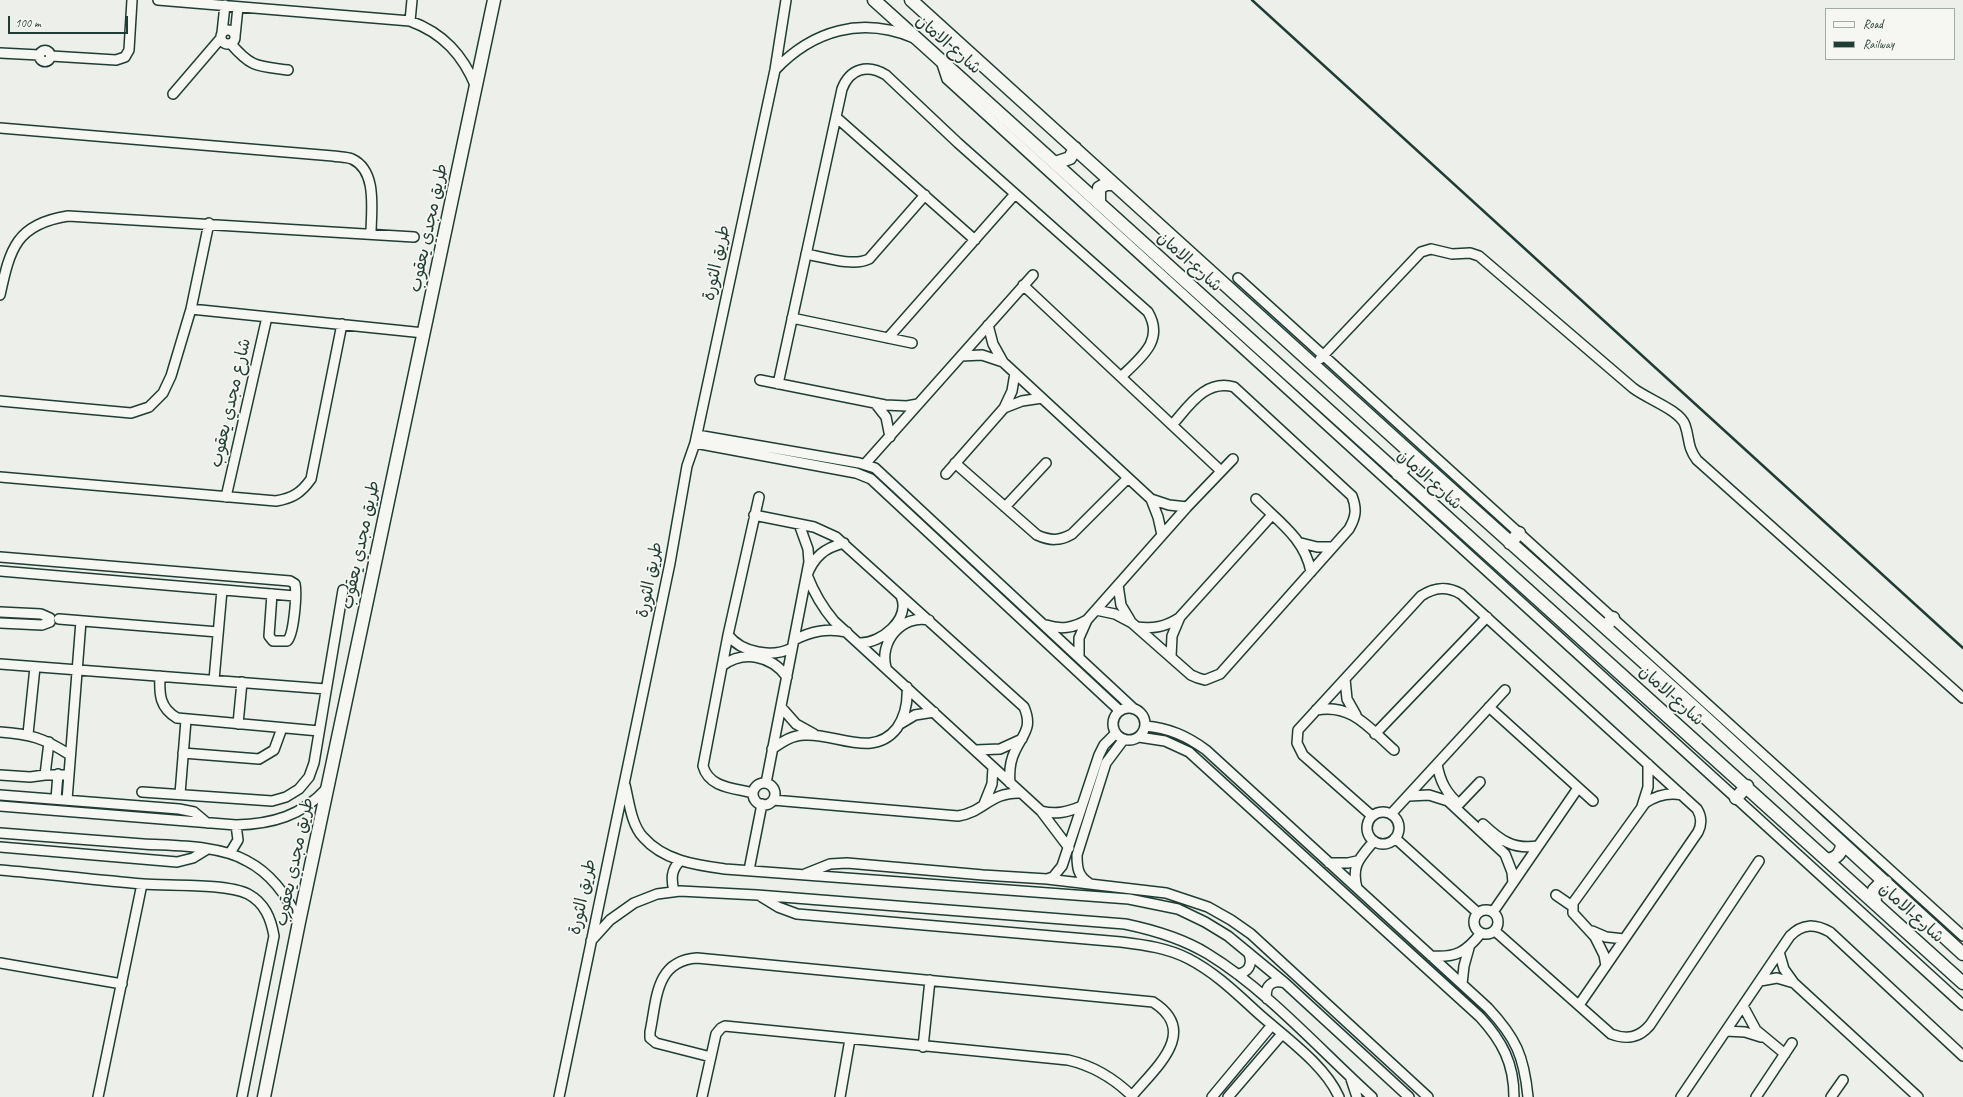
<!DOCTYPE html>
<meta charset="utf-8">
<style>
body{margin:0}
#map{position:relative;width:1963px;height:1097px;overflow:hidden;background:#edefea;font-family:Caveat,sans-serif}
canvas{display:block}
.legend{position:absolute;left:1825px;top:8px;width:130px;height:52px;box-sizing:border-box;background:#f6f6f2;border:1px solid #a0aca6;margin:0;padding:5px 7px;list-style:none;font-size:12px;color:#1f3d34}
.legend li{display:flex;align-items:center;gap:8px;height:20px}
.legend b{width:20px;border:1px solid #a0aca6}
.scale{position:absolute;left:8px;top:16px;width:120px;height:18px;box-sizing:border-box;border:2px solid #1f3d34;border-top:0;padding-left:5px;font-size:12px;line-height:14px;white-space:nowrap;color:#1f3d34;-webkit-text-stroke:3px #f6f6f2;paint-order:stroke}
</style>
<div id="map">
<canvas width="1963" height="1097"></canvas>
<ul class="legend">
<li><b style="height:5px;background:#f6f6f2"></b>Road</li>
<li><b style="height:5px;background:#1f3d34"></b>Railway</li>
</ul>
<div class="scale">100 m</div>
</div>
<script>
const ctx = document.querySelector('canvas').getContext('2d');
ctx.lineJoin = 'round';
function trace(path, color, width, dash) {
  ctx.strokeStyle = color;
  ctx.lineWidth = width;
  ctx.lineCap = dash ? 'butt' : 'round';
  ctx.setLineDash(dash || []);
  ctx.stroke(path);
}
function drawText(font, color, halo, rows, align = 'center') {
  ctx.font = font + ' Caveat,"Playpen Sans Arabic",sans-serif';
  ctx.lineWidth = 3.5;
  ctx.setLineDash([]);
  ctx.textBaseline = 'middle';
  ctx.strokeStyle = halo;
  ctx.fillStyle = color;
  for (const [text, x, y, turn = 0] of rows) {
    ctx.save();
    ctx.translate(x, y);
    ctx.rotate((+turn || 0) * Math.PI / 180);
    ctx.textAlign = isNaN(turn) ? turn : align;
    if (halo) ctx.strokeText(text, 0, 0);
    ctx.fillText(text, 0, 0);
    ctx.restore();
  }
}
const minor = new Path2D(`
 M158,0l252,21c33,12 53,34 66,66
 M410,21l2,-21
 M221 37a7 7 0 1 1 14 0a7 7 0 1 1-14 0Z
 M222,33l3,-28
 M235,36l3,-29
 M231,44c21,24 26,22 57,26
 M39.5 56a5.5 5.5 0 1 1 11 0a5.5 5.5 0 1 1-11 0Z
 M0,53l39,2
 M51,56l65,4 9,-3 4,-7 3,-50
 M941,61l6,18 1016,926
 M775,70c38,-40 87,-54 139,-32
 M173,94l48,-56
 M836,117l139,123
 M0,128l333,28c6,1 14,1 19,3 26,12 19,52 19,75
 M806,254c17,3 47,13 63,5l56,-64
 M1238,278l725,658
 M1023,285l198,186
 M0,295c10,-46 16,-71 68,-79l346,21
 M191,309l233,24
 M792,318l120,25
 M988,325l5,19 10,18 148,137 7,18 4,18
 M888,338l127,-144
 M961,356l21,-1 21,7
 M1320,359l101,-107 10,-3 21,5 18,-1 9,3 154,132c14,11 47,22 52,37 5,14 2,22 12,35l266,238
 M760,380l125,25 22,1 11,-2
 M778,384l64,-295c8,-21 26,-25 44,-14l72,68 190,169c17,29 -8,46 -27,65
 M0,401l131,12 18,-6 14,-14 8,-17 20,-67 18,-86
 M875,403l11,14 4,20
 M1004,408l18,-7 20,-3
 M697,435l162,28 16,5 259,241
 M695,443l161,30 15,6 249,232
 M955,463l82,72c13,6 23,6 35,-1l56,-56
 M865,464l168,-189
 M946,474l58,-66 8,-17 3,-18
 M0,477l276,24c17,-3 25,-8 35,-22l31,-155
 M226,497l41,-180
 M1151,499l18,6 18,2
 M1256,499c23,23 49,40 55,73
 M1005,507l41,-44
 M754,515l60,12 22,10 188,170c9,21 -1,27 -9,44 -5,10 -6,21 -5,32
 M844,543c-20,5 -30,14 -37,32 7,18 15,32 27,46l207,190 28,37
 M1301,543l16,4h16
 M0,557l290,24 5,3c2,10 -1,51 -8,57h-14l-4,-5 3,-42
 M0,571l295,25
 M1118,585l3,20 9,15
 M1096,610l19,4 17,9 59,52 7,3 7,2 15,-6 129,-145c7,-12 8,-20 3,-33l-118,-109c-29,-8 -45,19 -62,38
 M0,612l41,2 9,4
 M59,619l159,13
 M0,623l42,2 8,-3
 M1046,625c15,5 27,3 41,-5
 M1137,627c16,2 28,0 42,-9
 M728,635c14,18 44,23 64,13
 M794,640c18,-9 33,-12 53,-8
 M859,643c22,1 52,-24 42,-47
 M1079,657v-19l8,-18 100,-113 46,-48
 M1171,657l1,-21 8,-19 92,-102
 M0,664l326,25
 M722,666c21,-16 49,-11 65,11
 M886,667c-7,-25 16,-53 43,-47
 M160,676c-1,19 0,32 17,42l142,13
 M1345,679l2,20 9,16
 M214,680l8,-90
 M781,707l15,17 18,10
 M1489,707l104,94
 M1113 724a16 16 0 1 1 32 0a16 16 0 1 1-32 0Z
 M1316,710c36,-7 54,19 78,40
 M238,724l4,-42
 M900,724l15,-9 19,-3
 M1145,726c24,2 42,10 61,24l282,258c28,30 36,48 40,89
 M0,732c30,2 44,6 70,23
 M28,734l7,-67
 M1375,734l112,-117
 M1139,737l26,4 24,11 291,265c22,24 34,46 34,80
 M772,749c10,-7 20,-14 33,-14 31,-2 68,24 92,-7 9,-13 11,-26 10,-41
 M976,750l24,-1 22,-10
 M183,753l76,6 15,-9 8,-22
 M1437,764c3,17 9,29 22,40
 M0,775l30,2 15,-2h23
 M45,775l4,-33
 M766,783l43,-221 -1,-13 -9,-25
 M753 794a11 11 0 1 1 22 0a11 11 0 1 1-22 0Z
 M625,785c4,16 6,39 18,52 21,24 53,28 82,32l404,30 49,10 27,13 23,14 57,47 124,114
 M142,792l130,9 14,-4 13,-8 10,-12 5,-14 29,-173
 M753,793c-19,-5 -44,-5 -50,-27l25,-131 31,-138
 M180,794l6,-74
 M0,795l179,14 15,3 13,11
 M1409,796l20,-1 19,6 57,53 7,18 1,11
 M56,799l2,-25
 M67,800l14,-179
 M773,800l185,16c27,-4 31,-24 63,-23
 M984,804l8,-20 1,-17
 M1459,804l21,-22
 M0,806l236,19c36,-1 66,-9 91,-37
 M1642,806l6,-19v-23
 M1041,811c15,4 27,1 41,-5
 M1367 828a16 16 0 1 1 32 0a16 16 0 1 1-32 0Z
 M1391,814l114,-124
 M1372,816l-69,-61 -6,-12 1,-13 123,-134c14,-9 26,-10 40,-2l236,215c5,8 5,15 1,23l-119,173
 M1483,824c17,16 30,26 55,22
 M0,833c48,4 95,7 143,11 32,2 76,1 104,17 25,13 41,36 52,61
 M1395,838l83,75
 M0,847l177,15 16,-4 13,-8
 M230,853l8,-13 -2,-15
 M1329,863h19l9,-2
 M0,870c47,4 95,10 143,14 25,2 84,-1 105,10 17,9 23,25 26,42l-32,161
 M749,870l13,-66
 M805,874l25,-10 17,-1 136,12 64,4 119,14 42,14 23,13 20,14 177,163
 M1047,879l6,-2 9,-11 37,-111 5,-10 12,-12
 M1089,883c-11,-7 -12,-15 -12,-28l29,-92 18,-24
 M1357,888c-6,-23 3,-30 17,-47
 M674,891c-3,-12 -3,-21 6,-30
 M1556,895l16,11
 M760,896l18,11 19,7 324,28c24,3 47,6 68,17 27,14 48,35 70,55 26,23 66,51 80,83
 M1474 922a12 12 0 1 1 24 0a12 12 0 1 1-24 0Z
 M1493,912l85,-124
 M1495,931l116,103c16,6 28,4 39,-9l109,-164
 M1592,931l14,6 18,2
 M591,941l19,-21 24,-17 23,-9 23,-3 77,4 368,29c29,6 57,14 83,30 59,36 112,96 164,143
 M1779,952l5,17 10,14 124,114
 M1431,956c25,2 35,-4 50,-23
 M0,963l122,21
 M1606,966l-2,-11 -9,-18 -22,-24v-10l72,-100c12,-8 23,-11 37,-8
 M1237,974c11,-1 16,-9 12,-20
 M1760,981l17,-3 17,5
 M1462,984l2,-18 5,-18
 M1267,999c-3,-13 5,-20 18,-16
 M1743,1006l13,24 29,24
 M1726,1031l19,1 16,5
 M923,1047l7,-67
 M711,1057l-55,-14 -6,-5v-6c7,-33 5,-71 47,-74l456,44c47,30 2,66 -21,94
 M1351,1079l6,18
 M98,1097l44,-213
 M559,1097l111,-534 17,-97 8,-23 80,-373 11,-70
 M702,1097l14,-63 5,-6 4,-2 343,34c26,6 46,18 65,37
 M840,1097l10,-58
 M1212,1097l60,-72
 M1228,1097l54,-63
 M1681,1097l109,-161c13,-13 25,-12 40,-4l133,124
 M1756,1097l36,-54
 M1831,1097l12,-17`);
const tertiary = new Path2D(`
 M874,0l1089,983
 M911,0l503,456 281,252 268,246
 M1055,163l15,-5 5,-10
 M1099,203v-15l7,-4h7
 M1398,474l16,-18
 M1510,543l9,-10
 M1605,627l8,-9
 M1736,798l11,-12
 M1827,860c10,-2 15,-7 15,-17
 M1875,902l-1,-12 5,-5 7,-3
 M264,1097l35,-175 195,-922`);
const rail = new Path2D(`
 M1252,0l711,648`);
const streetNames = [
 ["شارع الامان",948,45,41],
 ["طريق مجدي يعقوب",429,228,-78],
 ["شارع الامان",1189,262,42],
 ["طريق الثورة",717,263,-78],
 ["شارع مجدي يعقوب",231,403,-77],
 ["شارع الامان",1429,480,42],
 ["طريق مجدي يعقوب",361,545,-78],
 ["طريق الثورة",650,580,-79],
 ["شارع الامان",1671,696,42],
 ["طريق مجدي يعقوب",295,862,-78],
 ["طريق الثورة",583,897,-78],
 ["شارع الامان",1911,913,42]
];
trace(minor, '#1f3d34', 12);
trace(tertiary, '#1f3d34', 15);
trace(minor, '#f6f6f2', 9);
trace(tertiary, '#f6f6f2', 12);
trace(rail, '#1f3d34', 2.5);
drawText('17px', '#1f3d34', '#f6f6f2', streetNames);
</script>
